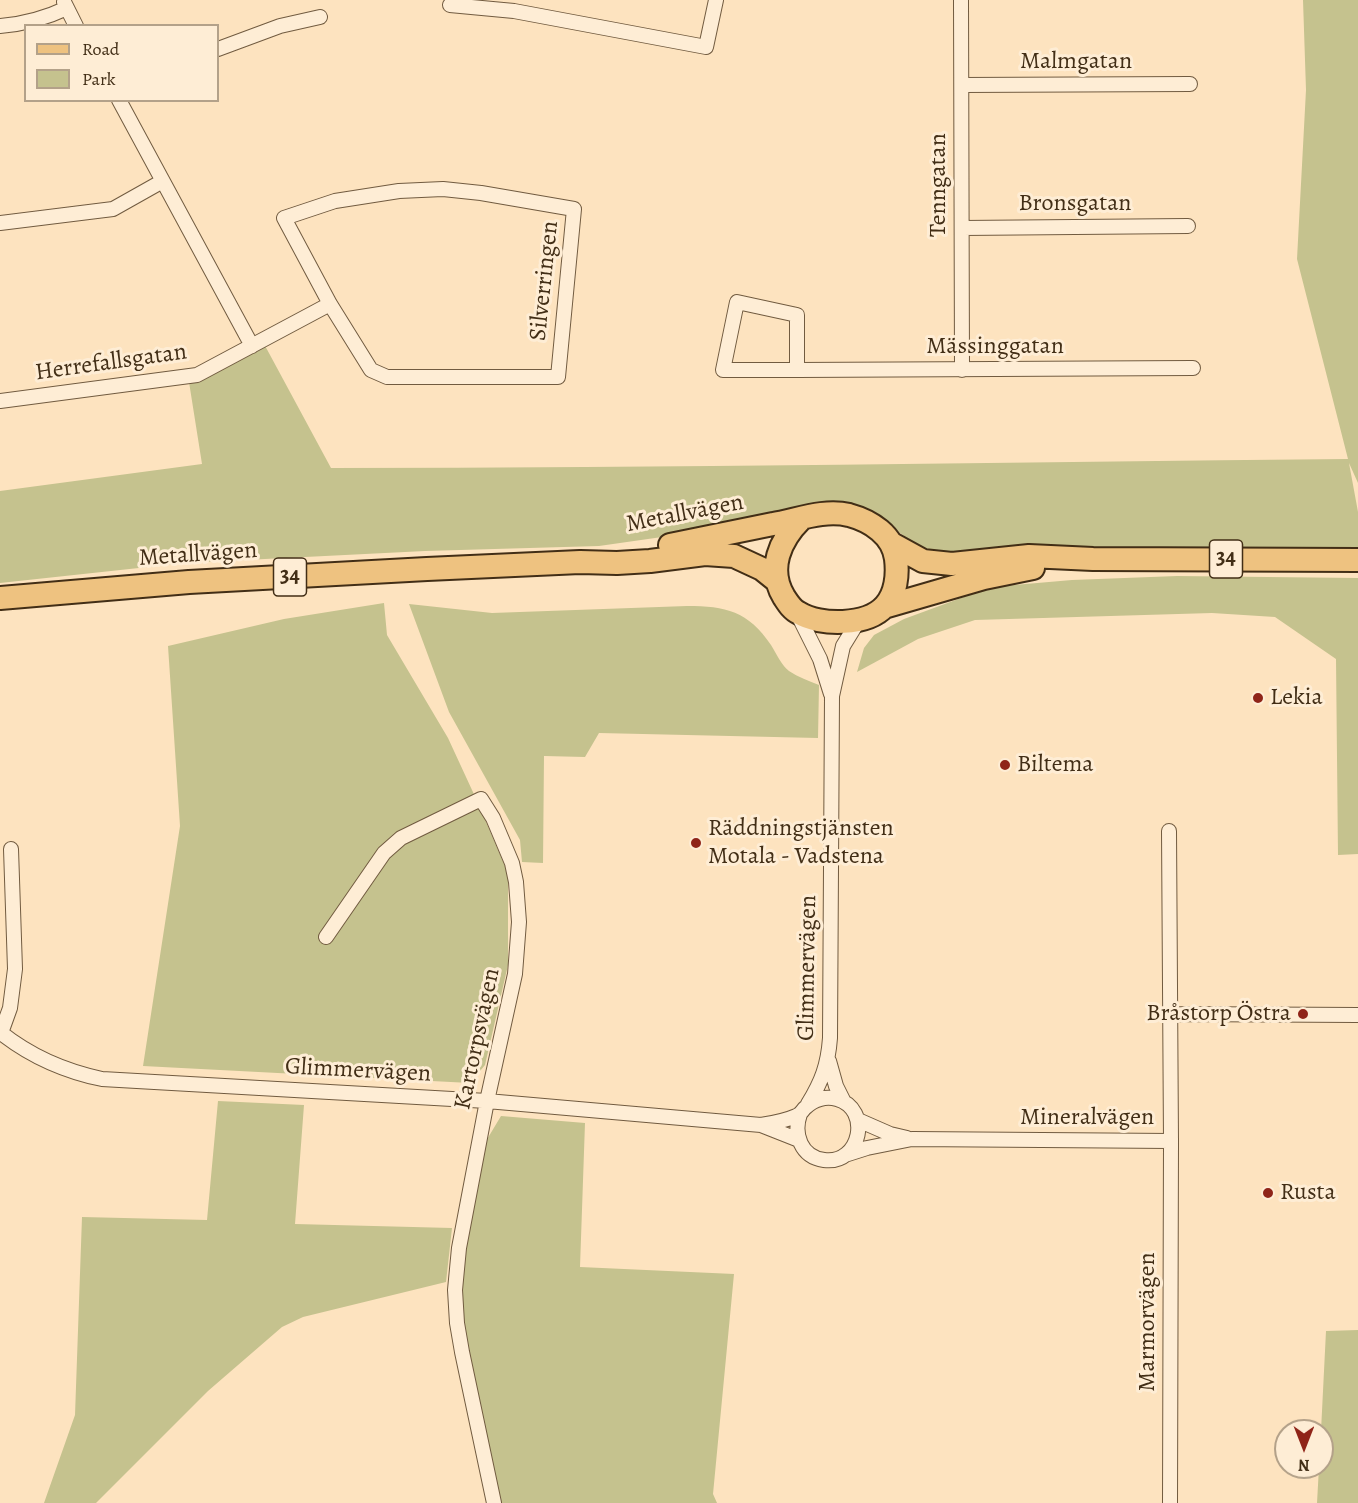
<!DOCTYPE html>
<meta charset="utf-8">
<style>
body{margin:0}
#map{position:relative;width:1358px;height:1503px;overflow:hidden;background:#fde3bf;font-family:Alegreya,serif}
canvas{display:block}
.legend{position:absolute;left:24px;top:24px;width:195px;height:78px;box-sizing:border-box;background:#feedd5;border:2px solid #b3a189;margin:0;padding:8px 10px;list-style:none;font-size:18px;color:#422e16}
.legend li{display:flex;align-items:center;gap:12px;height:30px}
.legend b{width:30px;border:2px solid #b3a189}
.north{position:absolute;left:1274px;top:1419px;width:60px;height:60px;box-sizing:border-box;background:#feedd5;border:2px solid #b3a189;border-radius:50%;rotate:180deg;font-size:16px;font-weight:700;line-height:24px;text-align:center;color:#422e16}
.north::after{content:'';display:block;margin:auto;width:21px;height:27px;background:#8f2418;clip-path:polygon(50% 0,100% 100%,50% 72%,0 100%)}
</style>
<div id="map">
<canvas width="1358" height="1503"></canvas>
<ul class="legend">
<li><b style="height:8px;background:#eec280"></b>Road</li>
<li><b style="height:16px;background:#c5c28e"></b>Park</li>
</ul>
<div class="north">N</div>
</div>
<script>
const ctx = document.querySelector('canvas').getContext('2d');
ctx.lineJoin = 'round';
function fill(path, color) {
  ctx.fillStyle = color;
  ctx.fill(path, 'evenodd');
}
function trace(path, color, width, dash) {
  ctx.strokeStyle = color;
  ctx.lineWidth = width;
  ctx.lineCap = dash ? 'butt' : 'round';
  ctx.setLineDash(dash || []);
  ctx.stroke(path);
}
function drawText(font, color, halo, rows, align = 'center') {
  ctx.font = font + ' Alegreya,serif';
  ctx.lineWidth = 6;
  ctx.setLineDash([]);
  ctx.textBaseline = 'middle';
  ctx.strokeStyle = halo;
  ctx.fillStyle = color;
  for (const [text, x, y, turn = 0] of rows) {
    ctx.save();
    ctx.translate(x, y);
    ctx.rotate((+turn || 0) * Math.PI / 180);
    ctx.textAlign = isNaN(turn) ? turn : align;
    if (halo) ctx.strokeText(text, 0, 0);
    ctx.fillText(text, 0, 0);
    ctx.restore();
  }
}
const green = new Path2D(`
 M1303,0h55v483l-9,-20 9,49v38l-42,-3h-251l-121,10 -23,-8 -43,-33 -167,14 -112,16 -174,5 -240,12 -185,20v-92l202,-27 -13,-82 74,-40 68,126c339,0 678,-6 1017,-9l-51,-200 9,-169z
 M1177,576l181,2v276l-20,1 -2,-196 -61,-42 -63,-4 -237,7 -57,19 -61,33 7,-24 10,-13 30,-16 87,-32 81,-7z
 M384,603l3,32 61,103 30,65 30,70v92l-23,100 -15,18 -327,-17 37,-240 -12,-180 116,-27z
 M409,604l83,9 195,-7c39,0 61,5 84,39 5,8 11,21 18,26 9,6 20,10 30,14l-1,53 -219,-5 -14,24 -41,-1 -1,107 -21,-1 -2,-22 -71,-128z
 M218,1101l86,4 -9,119 157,4 -6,54 -143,35 -21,10 -74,64 -112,112h-52l31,-88 7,-198 125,3z
 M501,1116l84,7 -5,144 154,7 -21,220 4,9h-221l-44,-215 22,-127z
 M1358,1330v173h-41l2,-36h3l-1,-36 5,-100z`);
const street = new Path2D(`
 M961,0l1,370
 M64,2l12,24
 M450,5l64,6 192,36 10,-47
 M0,26c25,-2 44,-7 67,-18
 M218,49l62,-23 40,-9
 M962,85l228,-1
 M119,100l133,246
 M443,189l38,4 93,16 -16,168h-171l-16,-7 -41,-66 -46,-86 51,-17 64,-10z
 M0,223l113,-14 48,-27
 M962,228l226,-2
 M797,370h-74l14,-68 60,13v55l396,-2
 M0,401l197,-26 133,-71
 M797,613l23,46 11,35
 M1169,831l2,310 -1,362
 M326,937l58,-84 17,-15 80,-39 12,19 19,45 4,19 3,40 -4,52 -28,127 -28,147 -4,42 2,33 5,29 32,151
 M1171,1014l187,1
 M0,1032c30,24 64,39 102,47l385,22 274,24c12,-2 24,-4 35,-9 6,-2 6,-6 10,-9 8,-8 20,-11 31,-8 35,10 24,66 -13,61 -23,-3 -31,-26 -24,-46
 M1,1033l9,-25 5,-39 -4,-120
 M829,1061l7,25 8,16
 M808,1104c14,-23 20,-39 22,-66l2,-342 11,-50 16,-26
 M858,1120l32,14 17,4
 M761,1125l38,15
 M845,1155l22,-7 45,-9 259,2`);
const primary = new Path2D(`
 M892,544l31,17 29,3 77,-8 64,3 265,1
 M670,545c34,-7 68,-14 103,-21 24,-4 51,-15 76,-9 22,6 44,20 47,44 2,16 0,35 -11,47 -18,20 -65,20 -86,7 -7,-3 -11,-10 -15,-16 -17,-28 -4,-57 17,-78
 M0,598l189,-16 238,-13 153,-7 37,1 33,-2 55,-7 29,2 28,13 15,12
 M884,607l100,-29 49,-10`);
const markers = [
 [1258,698,6,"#8f2418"],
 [1005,765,6,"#8f2418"],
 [696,843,6,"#8f2418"],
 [1303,1014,6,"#8f2418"],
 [1268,1193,6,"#8f2418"]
];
const shields = [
 [1226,559,33],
 [290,577,33]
];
const shieldNames = [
 ["34",1226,559],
 ["34",290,577]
];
const streetNames = [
 ["Malmgatan",1076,62],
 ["Tenngatan",939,185,-90],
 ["Bronsgatan",1075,204],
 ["Silverringen",545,281,-84],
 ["Mässinggatan",995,347],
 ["Herrefallsgatan",111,363,-8],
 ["Metallvägen",685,514,-11],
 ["Metallvägen",198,555,-4],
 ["Glimmervägen",808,968,-89],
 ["Kartorpsvägen",478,1039,-78],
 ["Glimmervägen",358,1071,3],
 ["Mineralvägen",1087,1118],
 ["Marmorvägen",1148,1322,-90]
];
const poiNames = [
 ["Lekia",1270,698],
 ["Biltema",1017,765],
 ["Räddningstjänsten",708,829],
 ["Motala - Vadstena",708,857],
 ["Bråstorp Östra",1291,1014,"right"],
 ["Rusta",1280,1193]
];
fill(green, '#c5c28e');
trace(street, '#715b40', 16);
trace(primary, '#422e16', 26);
trace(street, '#feedd5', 14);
trace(primary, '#eec280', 22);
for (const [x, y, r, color] of markers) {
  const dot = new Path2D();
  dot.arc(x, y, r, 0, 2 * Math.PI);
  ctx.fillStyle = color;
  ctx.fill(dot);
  trace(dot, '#feedd5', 2);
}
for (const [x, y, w] of shields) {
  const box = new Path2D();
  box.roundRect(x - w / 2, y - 19, w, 38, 4.5);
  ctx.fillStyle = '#feedd5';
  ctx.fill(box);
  trace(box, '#422e16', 1.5);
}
drawText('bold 22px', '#422e16', null, shieldNames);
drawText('24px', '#422e16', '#feedd5', streetNames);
drawText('24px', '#422e16', '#feedd5', poiNames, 'left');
</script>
